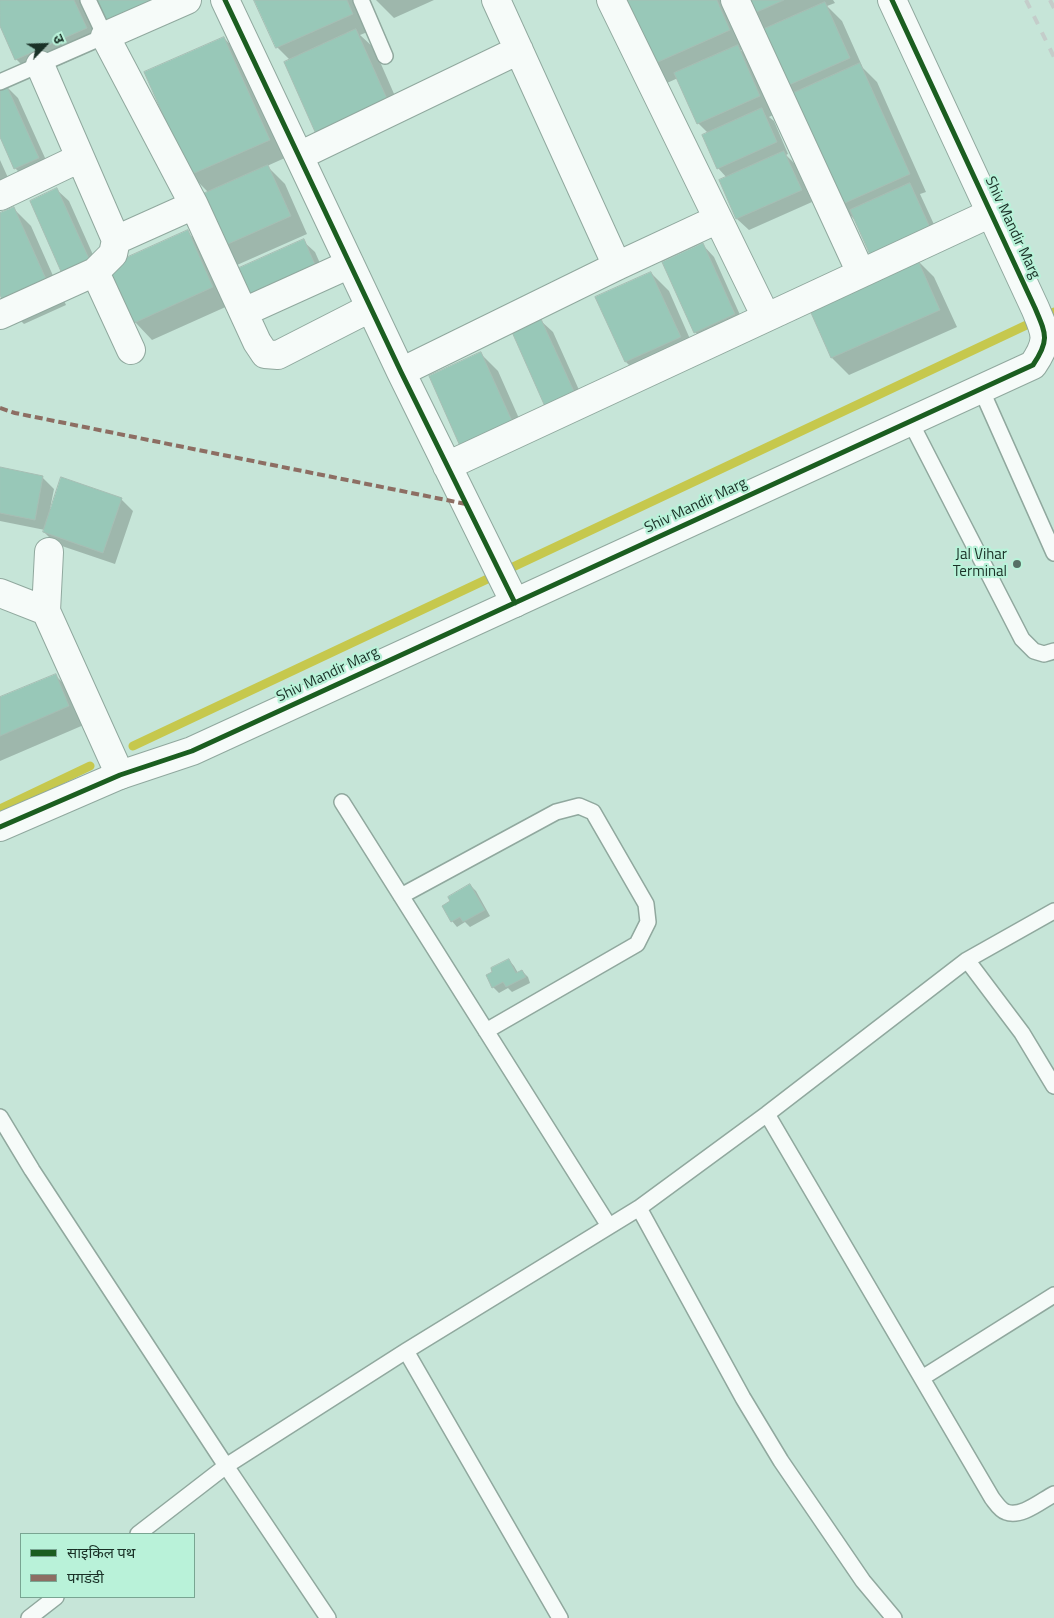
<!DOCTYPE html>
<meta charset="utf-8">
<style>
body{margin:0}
#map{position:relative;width:1054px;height:1618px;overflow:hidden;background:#c6e5d8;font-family:"Titillium Web","Noto Sans Devanagari",sans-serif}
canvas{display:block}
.legend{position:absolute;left:20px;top:1533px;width:175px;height:65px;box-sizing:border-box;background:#b9f2d9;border:1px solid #79a592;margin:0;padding:6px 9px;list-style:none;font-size:15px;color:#1a3127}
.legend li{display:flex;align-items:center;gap:10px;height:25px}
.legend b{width:25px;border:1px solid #79a592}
.north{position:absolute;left:20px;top:20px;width:50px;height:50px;-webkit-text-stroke:4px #b9f2d9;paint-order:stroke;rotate:66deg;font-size:14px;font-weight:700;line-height:20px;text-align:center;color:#1a3127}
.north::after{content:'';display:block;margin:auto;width:18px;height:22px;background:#1a3127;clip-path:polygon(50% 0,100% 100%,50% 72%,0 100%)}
</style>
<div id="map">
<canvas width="1054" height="1618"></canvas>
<ul class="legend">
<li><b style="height:6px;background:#1b5e20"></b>साइकिल पथ</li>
<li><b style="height:6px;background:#8d6e63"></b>पगडंडी</li>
</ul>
<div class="north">उ</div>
</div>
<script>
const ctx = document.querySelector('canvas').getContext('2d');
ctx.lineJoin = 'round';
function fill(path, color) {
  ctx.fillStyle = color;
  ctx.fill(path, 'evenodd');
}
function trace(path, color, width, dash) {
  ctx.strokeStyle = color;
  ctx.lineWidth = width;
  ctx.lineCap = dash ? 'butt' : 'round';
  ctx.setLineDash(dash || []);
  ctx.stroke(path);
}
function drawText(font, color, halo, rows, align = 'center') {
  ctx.font = font + ' "Titillium Web",sans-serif';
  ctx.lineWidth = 4.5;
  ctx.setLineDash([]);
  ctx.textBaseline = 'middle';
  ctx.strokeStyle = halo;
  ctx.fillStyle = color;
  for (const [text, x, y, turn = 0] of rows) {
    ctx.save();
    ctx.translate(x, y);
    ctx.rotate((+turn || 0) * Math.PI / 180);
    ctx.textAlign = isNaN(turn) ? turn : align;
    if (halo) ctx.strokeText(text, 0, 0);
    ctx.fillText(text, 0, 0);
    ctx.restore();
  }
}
const shadow = new Path2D(`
 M0,0h83l20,46 -69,31 -18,-18 -16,-36z
 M256,0h100l14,31 -10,4 14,13 31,71 -115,-59 -13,-13z
 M376,0h58l-40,18z
 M623,0h103l21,47 -6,3 14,13 22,50 -8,4 5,4 14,33 -2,1 9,9 17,38 -63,28 -12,-11 -17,-38 7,-3 -9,-10 -10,-35 -10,-10 -20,-45 -11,5 -17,-18z
 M744,0h89l2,3 -8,3 15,15 21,47 14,14 49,110 -6,2 23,50 -85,-21 -18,-18 -74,-175 -15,-15z
 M224,38l17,18 46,101 -20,9 18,18 22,50 -70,31 -17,-18 -11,-54 -18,-18z
 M6,86l12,12 32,71 -23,11 -12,-12 -15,-34z
 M0,160l19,42 -19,9z
 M57,190l12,11 33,74 -26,12z
 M14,209l17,17 35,79 -42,19 -17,-17 -7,-15v-77z
 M187,232l18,17 25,56 -78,35 -17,-18z
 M303,241l12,11 12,27 -83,20z
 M703,245l11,12 31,69 -39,18 -11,-12z
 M916,259l18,18 23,50 -108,48 -17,-17 -23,-51z
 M651,273l18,18 28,64 -54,24 -17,-17 -29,-65z
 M541,321l12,11 35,78 -28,12z
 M481,354l17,17 31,70 -50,22z
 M0,469l42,8 12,12 -4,20h2l69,-10 12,12 -18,53 -59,-20 -12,-12 1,-2 -45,-9z
 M55,675l18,18 13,31 -86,37v-62z
 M470,885l6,6 14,25 -20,11 -5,-5 -8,5 -5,-6z
 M509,960l5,6 4,7 4,-2 6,6 2,6 -18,9 -4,-4 -9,5 -6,-6z`);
const stream = new Path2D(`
 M133,746l921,-434
 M0,809l90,-43`);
const building = new Path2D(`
 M0,0h74l13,28 -72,32 -15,-34z
 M95,0h71l-58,26z
 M254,0h93l6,14 -77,34z
 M619,0h98l13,30 -81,36z
 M743,0h41l-34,15z
 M825,2l25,56 -70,31 -25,-56z
 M356,29l32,72 -72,33 -32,-72z
 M224,37l46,103 -80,35 -46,-103z
 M738,45l22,51 -63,28 -23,-51z
 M860,63l50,111 -72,32 -49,-111z
 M6,84l33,74 -25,11 -14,-32v-50z
 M762,108l15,34 -60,27 -15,-34z
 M784,151l18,39 -66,29 -17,-39z
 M268,165l23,51 -72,32 -23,-51z
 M910,183l22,49 -60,27 -22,-49z
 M57,188l34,75 -28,13 -33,-75z
 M14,207l36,81 -44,19 -6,-12v-82z
 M188,230l25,57 -79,36 -26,-57z
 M304,239l12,28 -73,32 -13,-27z
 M703,243l32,71 -41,19 -32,-71z
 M917,258l23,52 -109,48 -23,-52z
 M651,272l30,65 -56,25 -30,-65z
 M541,319l36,79 -30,13 -35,-79z
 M481,352l32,71 -53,23 -31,-70z
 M0,467l43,9 -8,44 -35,-7z
 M61,477l61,21 -19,55 -60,-21z
 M56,674l13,32 -69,30v-39z
 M470,884l15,26 -22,12 -3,-5 -9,5 -9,-16 8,-5 -2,-4z
 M509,959l7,14 6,-3 4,7 -20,10 -3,-5 -11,6 -6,-13 6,-3 -1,-4z`);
const service = new Path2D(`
 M361,0l24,56
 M0,82l105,-46 -17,-36
 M981,389l73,164
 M910,421l112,218 12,12 10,3 10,-3
 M342,802l267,424
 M401,896l155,-84 23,-6 14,6 53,92 2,18 -11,22 -151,87
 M967,960l55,73 32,53
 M767,1114l225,384c4,5 8,12 14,14 15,6 35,-11 48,-18
 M0,1117l32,53 194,296 180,-115 233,-143 128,-94 200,-154 87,-49
 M639,1208l104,190 38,63 82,120 31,37
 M406,1351l154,267
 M922,1378l132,-83
 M138,1534l88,-68 102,152
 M29,1618l27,-21`);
const minor = new Path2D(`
 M187,0l-82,36 89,169
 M225,0l176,372 114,231
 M496,0l121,266
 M611,0l155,317
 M735,0l126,273
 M40,65l76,175 -3,14 -18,18
 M299,156l220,-106
 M0,196l80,-38
 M116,240l78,-35 63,137 8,12 13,1 92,-47
 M244,312l106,-48
 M0,315l95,-43 36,78
 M401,372l216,-106 101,-47
 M447,466l544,-253
 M49,552l-3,59 74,164
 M0,593l46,18`);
const tertiary = new Path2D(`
 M0,827l120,-52 72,-24 841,-386c17,-25 13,-31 2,-57l-143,-308`);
const rail = new Path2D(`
 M1026,0l28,57
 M1050,0l4,8`);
const quiet = new Path2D(`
 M0,408l15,5 451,91`);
const cycleway = new Path2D(`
 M225,0l176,372 114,231
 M0,827l120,-52 72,-24 841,-386c17,-25 13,-31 2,-57l-143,-308`);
const markers = [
 [1017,564,5,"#567065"]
];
const streetNames = [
 ["Shiv Mandir Marg",1012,228,65],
 ["Shiv Mandir Marg",696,506,-25],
 ["Shiv Mandir Marg",328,675,-25]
];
const poiNames = [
 ["Jal Vihar",1007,555],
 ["Terminal",1007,572]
];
fill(shadow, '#0003');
trace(stream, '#c6c84d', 9);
fill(building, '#98c8b8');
trace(building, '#a6beb4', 1);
trace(service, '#90a89e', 18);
trace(minor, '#90a89e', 30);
trace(tertiary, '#90a89e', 30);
trace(service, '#f6fbf9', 15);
trace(minor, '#f6fbf9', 28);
trace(tertiary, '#f6fbf9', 28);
trace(rail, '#c4cdca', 4, [9, 9]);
trace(quiet, '#8d6e63', 4, [8, 4]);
trace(cycleway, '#1b5e20', 5);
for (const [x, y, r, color] of markers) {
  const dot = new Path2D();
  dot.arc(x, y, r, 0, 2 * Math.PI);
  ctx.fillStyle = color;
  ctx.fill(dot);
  trace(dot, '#b9f2d9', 2);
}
drawText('15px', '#1a3127', '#b9f2d9', streetNames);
drawText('15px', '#1a3127', '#b9f2d9', poiNames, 'right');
</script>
